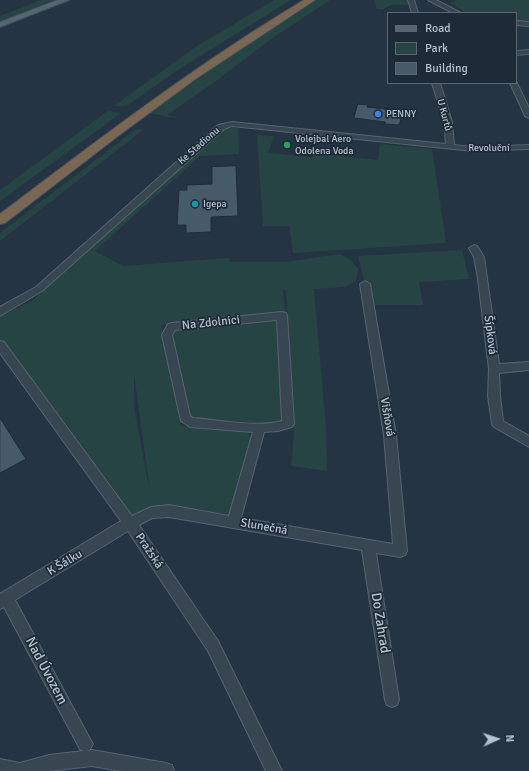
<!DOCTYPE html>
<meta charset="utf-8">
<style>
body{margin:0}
#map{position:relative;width:529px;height:771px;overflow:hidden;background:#243443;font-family:Signika,sans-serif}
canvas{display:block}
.legend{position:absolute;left:387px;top:12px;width:130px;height:72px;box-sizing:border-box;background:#1d2b38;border:1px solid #5a6773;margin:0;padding:5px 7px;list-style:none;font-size:12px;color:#b5c1cc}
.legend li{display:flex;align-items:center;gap:8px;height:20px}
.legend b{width:20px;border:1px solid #5a6773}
.north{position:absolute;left:477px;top:719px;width:40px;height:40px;-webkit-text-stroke:3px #1d2b38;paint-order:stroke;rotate:87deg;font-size:11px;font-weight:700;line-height:16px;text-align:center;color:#b5c1cc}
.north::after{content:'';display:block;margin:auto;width:14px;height:18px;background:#b5c1cc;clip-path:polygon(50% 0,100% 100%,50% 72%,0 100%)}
</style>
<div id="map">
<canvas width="529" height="771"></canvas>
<ul class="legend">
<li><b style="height:5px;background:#566572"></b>Road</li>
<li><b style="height:11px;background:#264444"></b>Park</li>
<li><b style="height:11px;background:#475a69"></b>Building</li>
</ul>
<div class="north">N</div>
</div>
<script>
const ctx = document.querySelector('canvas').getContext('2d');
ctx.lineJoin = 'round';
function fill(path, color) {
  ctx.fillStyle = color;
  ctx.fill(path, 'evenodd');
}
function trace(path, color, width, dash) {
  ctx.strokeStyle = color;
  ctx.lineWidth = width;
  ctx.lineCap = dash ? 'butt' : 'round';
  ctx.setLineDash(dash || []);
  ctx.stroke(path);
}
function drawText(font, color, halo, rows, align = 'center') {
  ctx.font = font + ' Signika,sans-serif';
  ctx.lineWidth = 3.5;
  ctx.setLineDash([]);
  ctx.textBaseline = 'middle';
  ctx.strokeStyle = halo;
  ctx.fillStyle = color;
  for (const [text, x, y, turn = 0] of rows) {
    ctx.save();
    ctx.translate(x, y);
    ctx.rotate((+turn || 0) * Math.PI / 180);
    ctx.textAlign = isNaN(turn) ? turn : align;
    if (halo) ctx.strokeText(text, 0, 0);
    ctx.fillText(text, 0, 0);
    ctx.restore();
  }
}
const green = new Path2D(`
 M41,0h20l-61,23v-7z
 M274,0h17l-107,66 -58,40h-12l80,-58z
 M317,0h13l-56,37 -58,44 -49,34 13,4 -32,-6 121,-84z
 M374,0h35l1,5h-19l-7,4h-7z
 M457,0h72v22l-13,-1v-8h-49l-17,-10z
 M108,111l13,2 -121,88v-11z
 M231,128h7l1,26 -39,2 -105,95 28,15 103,-8h3l1,4h56l53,-8 12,6 7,9 -2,12 -11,6 -31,2 12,140 1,42 -36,-5 3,-32 -8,-144h-3l2,23 -124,12 20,101 64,5 7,5 -20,80 -32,-6 -47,-3 1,2 -24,7 -130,-175v-24l33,-17 188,-170zM134,374l16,118 -16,-84z
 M136,129l7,1 -143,111v-8z
 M257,135l17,1 -6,17 45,4 1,-4 64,7 2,-16 52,5 14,94 -153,10 -4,-27h-26z
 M462,250l7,29 -50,3 4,23h-52l-13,-49z
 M272,320l6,3 5,98 -8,4 -80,-6 -5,-2 -18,-82 2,-4z`);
const building = new Path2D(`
 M358,104l10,1 -1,2 35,4 -2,12 -2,2 -13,-1v-2l-31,-4z
 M236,166l2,50 -27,1v15l-25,1v-8h-9l2,-35h8v-5l25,-1v-17z
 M0,418l26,41 -26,14z`);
const minor = new Path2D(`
 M408,0h6l4,13h-6z
 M428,0h8l25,13h-8z
 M516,21l13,1v4l-13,-1z
 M529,50v4l-13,1v-4z
 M516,81l13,27v10l-4,-2 -15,-33h6z
 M432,83h8l12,39 2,23 19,2 56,-2v4l-56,2 -241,-25 -8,3 -182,162 -42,25v-9l36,-20 182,-162 14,-3 214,22 -2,-22z
 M474,245l3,1 7,11 15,107 30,-2v8l-30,3 1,23 3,25 26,15v11l-35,-20 -2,-3 -4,-28 1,-27 -11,-90 -4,-22 -5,-9z
 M365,281l5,3 26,151 11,116 -2,4 -5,2 -24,-4 23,147 -2,5 -5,2 -5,-2 -2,-5 -23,-150 -193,-33 -17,1 -13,7 79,116 64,130h-16l-58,-120 -80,-120 -113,69 75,139 3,5 -3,5 -3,2 5,-1 74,13 6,2 2,6h-53l-29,-5 -44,5h-48v-12l20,4 29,-8 35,-4 -4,-2 -76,-142 -4,2v-15l121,-73 -121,-168v-12l4,1 128,174 19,-9 18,-2 60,11 24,-84 -63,-5 -9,-6 -19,-86 6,-11 4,-1 110,-11 4,1 1,3 7,108 -2,3 -14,4 -14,1 -23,86 152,26 -9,-109 -24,-151zM277,320l5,101c-26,7 -62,-1 -89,-3l-3,-2 -18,-81 3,-5z`);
const major = new Path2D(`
 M58,0h11l-69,27v-5z`);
const highway = new Path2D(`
 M304,0h11l-121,80 -76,56 -113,87 -5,1v-10c99,-75 197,-150 304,-214z`);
const markers = [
 [378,114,4,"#3f7fe0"],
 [287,145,4,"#2e9e5b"],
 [195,204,4,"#0f9aa8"]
];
const farPoinames = [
 ["PENNY",386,114],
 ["Volejbal Aero",295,139],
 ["Odolena Voda",295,151],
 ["Igepa",203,204]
];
const farStreetnames = [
 ["U Kurtů",444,115,75],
 ["Ke Stadionu",199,146,-41],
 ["Revoluční",489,148]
];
const streetNames = [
 ["Na Zdolnici",211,323,-6],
 ["Šípková",490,335,83],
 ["Višňová",387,417,81],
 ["Slunečná",264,527,10],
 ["Pražská",149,551,56],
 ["K Šálku",65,563,-31]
];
const nearStreetnames = [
 ["Do Zahrad",380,623,81],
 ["Nad Úvozem",46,671,62]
];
fill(green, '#264444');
fill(building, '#475a69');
trace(building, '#1f2d3a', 1);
trace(minor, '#566470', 2);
trace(major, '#424f5c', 2);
trace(highway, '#43515d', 2);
fill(minor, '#384652');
fill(major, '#566572');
fill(highway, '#796754');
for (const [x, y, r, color] of markers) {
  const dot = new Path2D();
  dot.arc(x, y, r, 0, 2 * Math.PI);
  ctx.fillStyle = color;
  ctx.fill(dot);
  trace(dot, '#1d2b38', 1.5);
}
drawText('10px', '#b5c1cc', '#1d2b38', farPoinames, 'left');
drawText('10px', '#b5c1cc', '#1d2b38', farStreetnames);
drawText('12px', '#b5c1cc', '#1d2b38', streetNames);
drawText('14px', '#b5c1cc', '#1d2b38', nearStreetnames);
</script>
